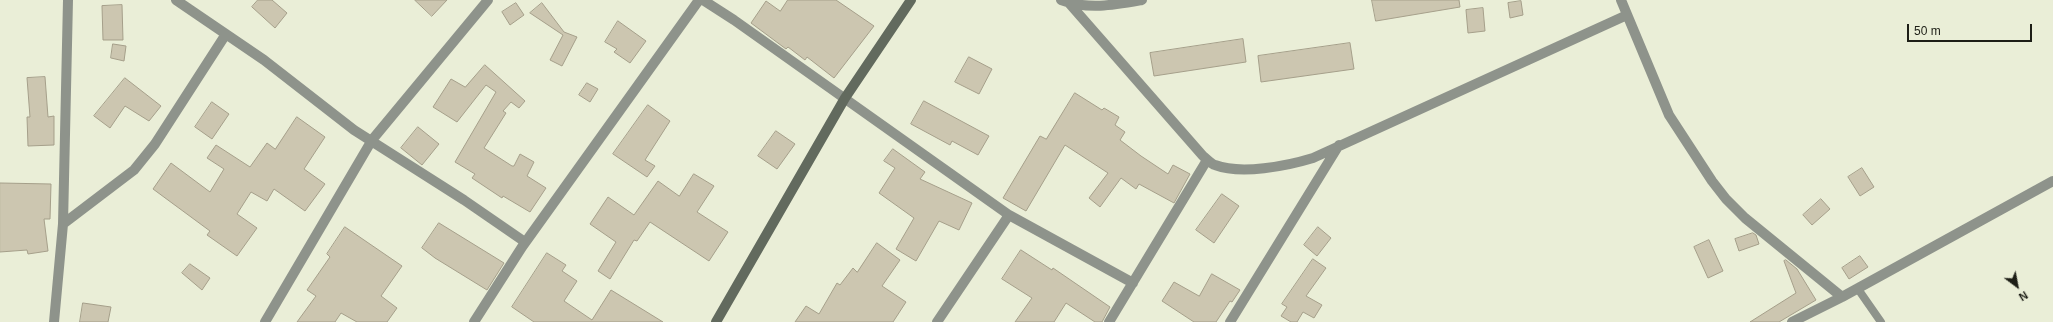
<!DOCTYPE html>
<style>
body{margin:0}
#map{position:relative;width:2053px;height:322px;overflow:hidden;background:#eaeed7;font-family:Helvetica,sans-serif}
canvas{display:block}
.north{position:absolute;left:1997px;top:266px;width:40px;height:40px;-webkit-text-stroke:3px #eaeed7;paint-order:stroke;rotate:148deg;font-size:11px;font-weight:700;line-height:16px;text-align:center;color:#1d1e16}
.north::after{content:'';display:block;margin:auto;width:14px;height:18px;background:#1d1e16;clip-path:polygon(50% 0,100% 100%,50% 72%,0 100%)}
.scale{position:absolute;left:1907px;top:24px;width:125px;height:18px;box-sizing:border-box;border:2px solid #1d1e16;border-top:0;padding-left:5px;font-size:12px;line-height:14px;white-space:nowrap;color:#1d1e16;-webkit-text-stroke:3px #eaeed7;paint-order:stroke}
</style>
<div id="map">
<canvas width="2053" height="322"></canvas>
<div class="north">N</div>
<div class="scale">50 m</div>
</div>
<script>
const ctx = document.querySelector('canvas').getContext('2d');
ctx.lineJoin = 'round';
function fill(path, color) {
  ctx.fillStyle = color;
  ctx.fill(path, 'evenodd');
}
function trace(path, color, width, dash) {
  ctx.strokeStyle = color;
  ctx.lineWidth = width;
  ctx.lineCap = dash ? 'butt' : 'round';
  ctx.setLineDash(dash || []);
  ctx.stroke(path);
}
const building = new Path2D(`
 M258,0h14l15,13 -12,15 -23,-21z
 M415,0h32l-15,16z
 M788,0h48l38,26 -40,52 -27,-21 -2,3 -17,-13 -2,2 -35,-26 15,-22 14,10z
 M1372,0h87l1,7 -84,14z
 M1521,1l2,14 -13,3 -2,-15z
 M516,3l8,12 -14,10 -8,-13z
 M542,3l22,29 13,5 -15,29 -12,-6 13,-25 -33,-22z
 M122,5l1,35h-20l-1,-34z
 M1483,8l2,23 -17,2 -2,-23z
 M618,21l28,20 -16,22 -16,-11 3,-3 -12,-7z
 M1243,39l3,23 -92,14 -4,-23z
 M1350,43l4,26 -93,13 -3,-26z
 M113,44l13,2 -2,15 -13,-3z
 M969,57l23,12 -13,25 -24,-12z
 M485,65l40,36 -6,7 -8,-6 -8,9 3,2 -22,35 28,18h2l6,-12 14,8 -7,14 19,12 -16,24 -27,-16 -1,2 -30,-20 3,-4 -20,-12 41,-70 -10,-7 -29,37 -24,-15 18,-28 14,8z
 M45,77l3,40 6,-1v29l-26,1 -1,-29h3l-3,-39z
 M125,78l36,28 -12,15 -24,-15 -15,22 -16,-12z
 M587,83l11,6 -8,13 -11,-7z
 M1075,93l27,17 2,-2 15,9 -4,8 10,7 -5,8 21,16 27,18 5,-9 17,9 -16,29 -35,-19 -3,5 -15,-11 -21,29 -11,-9 19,-25 -43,-28 -39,66 -23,-13 37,-62 6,3z
 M924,101l65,35 -11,19 -26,-14 -2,4 -39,-21z
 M212,102l17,12 -17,25 -17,-12z
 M648,105l22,16 -25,39 10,6 -8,11 -34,-23z
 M297,117l28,20 -21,32 21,15 -20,27 -31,-22 -7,12 -16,-9 -14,22 20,14 -20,28 -30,-21 3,-4 -57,-42 18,-26 39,29 14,-23 -17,-11 9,-13 34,22 17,-24 8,6z
 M418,127l21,17 -17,21 -21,-17z
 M776,131l19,13 -18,25 -19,-13z
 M893,149l32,23 -5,7 52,24 -13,27 -20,-9 -23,40 -20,-12 18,-31 -35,-25 16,-25 -11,-7z
 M1862,168l12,19 -14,9 -12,-19z
 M694,174l20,12 -17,26 31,20 -19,29 -59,-39 -13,19 -3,-1 -24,39 -12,-8 18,-29 -26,-18 18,-27 26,18 24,-34 21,15z
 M0,183l51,1 -1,35h-6l4,32 -20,3 -1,-4 -27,2z
 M1222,194l17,12 -25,37 -18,-13z
 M1821,199l9,10 -18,16 -9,-10z
 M439,223l65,40 -17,27 -52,-32 -13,-10z
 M345,227l57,39 -21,30 16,12 -10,14h-30l-16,-9 -6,9h-38l19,-26 -9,-6 23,-33 -3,-3z
 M1318,227l13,11 -14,18 -13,-11z
 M1753,233l3,2 3,9 -20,7 -4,-12z
 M1709,240l14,31 -15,7 -14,-31z
 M877,243l23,17 -18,26 24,16 -13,20h-98l11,-16 13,8 18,-31 3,2 13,-17 4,4z
 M1021,250l31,20 1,-2 57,39 -8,15h-7l-29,-19 -12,19h-39l17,-24 -30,-19z
 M547,253l19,12 -4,6 15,10 -13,20 28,19 19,-30 52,32h-129l-22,-15z
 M1860,256l8,11 -19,12 -7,-11z
 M1313,259l13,9 -20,28 16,9 -8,13 -11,-6 -6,10h-6l-10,-6 6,-9 -5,-3z
 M1786,260l11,9 19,31 -37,22h-29l46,-29 -12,-32z
 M190,264l20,14 -8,12 -20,-17z
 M1212,274l28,16 -8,12 -2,-1 -14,21h-22l-32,-21 12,-19 25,14z
 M83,303l28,4 -3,15h-28z`);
const lane = new Path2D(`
 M1858,289l23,33`);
const street = new Path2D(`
 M176,0l88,60 90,70 110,70 61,42
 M703,0l31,20 275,195 124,68
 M1061,0c27,10 53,5 81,0
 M1621,0l48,115 43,66 14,18 19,19 97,79
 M1069,3l134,153c4,3 8,8 12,9 26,10 72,1 98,-7l314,-143
 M63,224l71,-54 21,-26 71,-110
 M54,322l9,-98 5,-224
 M265,322l107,-182 116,-140
 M474,322l48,-75 177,-247
 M937,322l72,-107
 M1109,322l98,-162
 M1230,322l109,-177
 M1792,322l50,-25 211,-116`);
const secondary = new Path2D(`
 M716,322l129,-224 66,-98`);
fill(building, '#ccc6b0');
trace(building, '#a59f8a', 1);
trace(lane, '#8e938b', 8);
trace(street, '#8e938b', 10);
trace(secondary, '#626a5e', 10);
</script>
